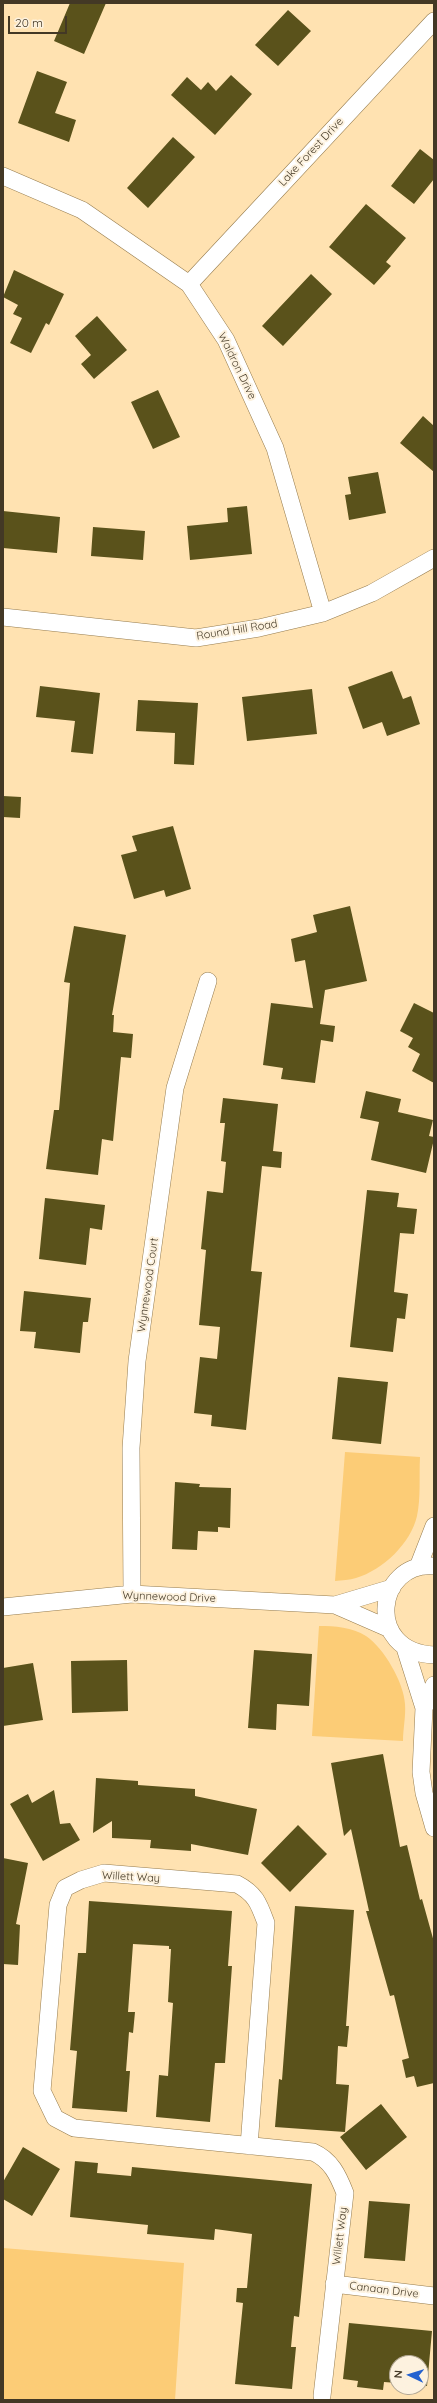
<!DOCTYPE html>
<style>
body{margin:0}
#map{position:relative;width:437px;height:2403px;overflow:hidden;background:#ffe2b1;font-family:Quicksand,sans-serif}
canvas{display:block}
.frame{position:absolute;inset:0;border:4px solid #433825;pointer-events:none}
.north{position:absolute;left:389px;top:2355px;width:40px;height:40px;box-sizing:border-box;background:#fdf2df;border:1px solid #b3a895;border-radius:50%;rotate:274deg;font-size:11px;font-weight:700;line-height:16px;text-align:center;color:#433825}
.north::after{content:'';display:block;margin:auto;width:14px;height:18px;background:#2562cf;clip-path:polygon(50% 0,100% 100%,50% 72%,0 100%)}
.scale{position:absolute;left:8px;top:16px;width:59px;height:18px;box-sizing:border-box;border:2px solid #433825;border-top:0;padding-left:5px;font-size:12px;line-height:14px;white-space:nowrap;color:#433825;-webkit-text-stroke:3px #fdf2df;paint-order:stroke}
</style>
<div id="map">
<canvas width="437" height="2403"></canvas>
<div class="frame"></div>
<div class="north">N</div>
<div class="scale">20 m</div>
</div>
<script>
const ctx = document.querySelector('canvas').getContext('2d');
ctx.lineJoin = 'round';
function fill(path, color) {
  ctx.fillStyle = color;
  ctx.fill(path, 'evenodd');
}
function trace(path, color, width, dash) {
  ctx.strokeStyle = color;
  ctx.lineWidth = width;
  ctx.lineCap = dash ? 'butt' : 'round';
  ctx.setLineDash(dash || []);
  ctx.stroke(path);
}
function drawText(font, color, halo, rows, align = 'center') {
  ctx.font = font + ' Quicksand,sans-serif';
  ctx.lineWidth = 4;
  ctx.setLineDash([]);
  ctx.textBaseline = 'middle';
  ctx.strokeStyle = halo;
  ctx.fillStyle = color;
  for (const [text, x, y, turn = 0] of rows) {
    ctx.save();
    ctx.translate(x, y);
    ctx.rotate((+turn || 0) * Math.PI / 180);
    ctx.textAlign = isNaN(turn) ? turn : align;
    if (halo) ctx.strokeText(text, 0, 0);
    ctx.fillText(text, 0, 0);
    ctx.restore();
  }
}
const green = new Path2D(`
 M345,1452l75,5c-1,19 1,41 -3,59 -6,27 -34,54 -61,62 -6,2 -14,2 -21,3z
 M319,1626c16,0 33,1 47,10 18,12 38,47 39,68 1,12 -2,25 -2,37l-91,-5z
 M3,2248l181,15 -9,137h-172z`);
const building = new Path2D(`
 M70,3h36l-22,51 -30,-13z
 M288,10l23,21 -33,35 -23,-21z
 M37,71l30,11 -12,31 21,7 -7,22 -51,-19z
 M231,75l21,19 -37,41 -44,-40 16,-18 14,13 7,-8 8,9z
 M173,137l22,20 -47,51 -21,-20z
 M420,149l14,11v19l-20,25 -23,-18z
 M366,204l40,34 -20,24 5,4 -17,19 -45,-38z
 M14,270l50,24 -15,31 -3,-2 -15,30 -21,-10 12,-25 -9,-4 5,-9 -15,-8z
 M311,274l21,20 -49,52 -21,-20z
 M97,316l30,34 -33,29 -13,-15 10,-9 -16,-19z
 M158,390l22,47 -27,12 -22,-47z
 M423,416l11,10v46l-34,-29z
 M378,472l8,41 -37,7 -4,-25 6,-1 -3,-17z
 M247,506l5,48 -62,6 -3,-34 41,-4 -1,-14z
 M3,511l57,6 -3,36 -54,-5z
 M93,527l52,4 -2,29 -52,-4z
 M392,671l11,28 8,-3 9,28 -33,12 -5,-14 -19,7 -15,-42z
 M40,686l60,7 -7,61 -22,-2 4,-31 -39,-4z
 M312,689l5,45 -70,7 -5,-44z
 M138,700l60,3 -4,62 -20,-1 1,-31 -39,-2z
 M3,796l18,1 -1,21 -17,-1z
 M173,826l18,63 -25,8 -2,-7 -30,9 -13,-44 16,-4 -5,-15z
 M350,906l17,75 -42,9 -5,34 15,2 -2,16 -12,-2 -6,43 -34,-4 2,-11 -20,-3 8,-62 42,5 -8,-48 -10,2 -4,-23 26,-7 -4,-17z
 M74,926l52,9 -14,80h2l-1,17 20,2 -2,24 -10,-1 -8,84 -11,-2 -4,36 -52,-6 8,-59h5l11,-127 -6,-1z
 M414,1003l20,10v70l-22,-12 8,-17 -12,-7 5,-9 -13,-7z
 M366,1091l35,8 -3,13 35,8 -4,16 5,1v2l-8,34 -55,-13 8,-38 -19,-4z
 M223,1098l55,6 -5,47 9,1 -1,16 -19,-2 -11,105 11,1 -16,158 -35,-4 1,-11 -18,-2 6,-56 17,2 3,-32 -21,-2 7,-75 -5,-1 6,-58 16,2 3,-31 -5,-1 4,-38h-5z
 M367,1190l32,3 -2,14 20,2 -3,25 -14,-1 -6,59 14,2 -3,25 -8,-1 -4,34 -43,-5z
 M45,1198l60,7 -3,25 -12,-2 -4,37 -47,-6z
 M24,1291l67,7 -3,24h-5l-3,31 -46,-5 2,-16 -16,-1z
 M338,1377l50,5 -7,62 -49,-5z
 M175,1482l25,2 -1,3 32,1 -1,40 -12,-1v5l-20,-1 -1,19 -25,-1z
 M254,1650l58,4 -3,52 -32,-2 -1,26 -28,-2z
 M127,1660l1,51 -56,2 -1,-52z
 M33,1663l10,57 -40,6v-58z
 M383,1754l17,93 7,-2 13,55 2,-1 12,43v141l-17,4 -3,-11 -8,2 -4,-18 7,-2 -15,-63 -4,1 -24,-85h3l-18,-82 -7,7 -13,-73z
 M96,1778l42,3v4l57,4v7l62,13 -9,46 -57,-11v7l-41,-3 1,-8 -39,-2v-17l-19,12z
 M54,1790l6,34 10,-1 10,17 -37,21 -33,-57 18,-10 4,9z
 M298,1825l29,29 -37,38 -29,-29z
 M3,1858l25,5 -12,61 4,1 -2,40 -15,-1z
 M89,1901l143,10 -4,55h4l-7,97h-10l-5,59 -54,-5 3,-42 9,1 5,-73 -5,-1 3,-53h-2v-3l-36,-2 -5,68h7l-2,21 -4,-1 -3,39h4l-3,41 -55,-4 5,-57 -7,-1 8,-97h8z
 M295,1906l59,4 -8,116h3l-2,21 -9,-1 -2,38 13,1 -4,47 -70,-5 4,-48 3,1z
 M381,2104l26,33 -41,33 -26,-33z
 M23,2147l37,22 -28,47 -29,-17v-17z
 M75,2161l23,2 -1,10 34,3 1,-9 180,17 -13,133 -5,-1 -3,31h5l-4,42 -57,-5 8,-81 -7,-1 1,-14h10l5,-54 -37,-5 -1,11 -67,-6 1,-9 -78,-8z
 M369,2201l41,3 -5,57 -41,-3z
 M349,2323l83,8 -5,55 -6,-1v-22h-24v20l-13,-1 -1,8 -26,-3 1,-6 -15,-2z`);
const street = new Path2D(`
 M3,176l79,34 107,74 37,56 49,108 48,165
 M189,284l245,-263
 M3,617l193,21 63,-10 64,-15 49,-20 62,-35
 M434,1566c-58,-5 -70,86 0,89
 M418,1567l16,-41
 M132,1594l-1,-146 6,-87 38,-273 33,-107
 M335,1605l57,-17
 M3,1607l129,-13 203,11 55,24
 M405,1648l19,60 -3,64 3,21 10,35
 M424,1708l10,-23
 M249,2146l17,-223c-7,-19 -10,-29 -29,-39l-133,-11 -23,7 -16,8 -7,17 -16,186 13,27 19,10 239,24c18,8 25,23 32,41l-23,203
 M334,2284l100,12`);
const streetNames = [
 ["Lake Forest Drive",311,152,-47],
 ["Waldron Drive",237,366,64],
 ["Round Hill Road",237,630,-9],
 ["Wynnewood Court",148,1285,-82],
 ["Wynnewood Drive",169,1597,2],
 ["Willett Way",131,1877,3],
 ["Willett Way",340,2236,-83],
 ["Canaan Drive",384,2290,7]
];
fill(green, '#fccc76');
fill(building, '#5a521b');
trace(street, '#967c4e', 18);
trace(street, '#fff', 17);
drawText('11px', '#433825', '#fdf2df', streetNames);
</script>
